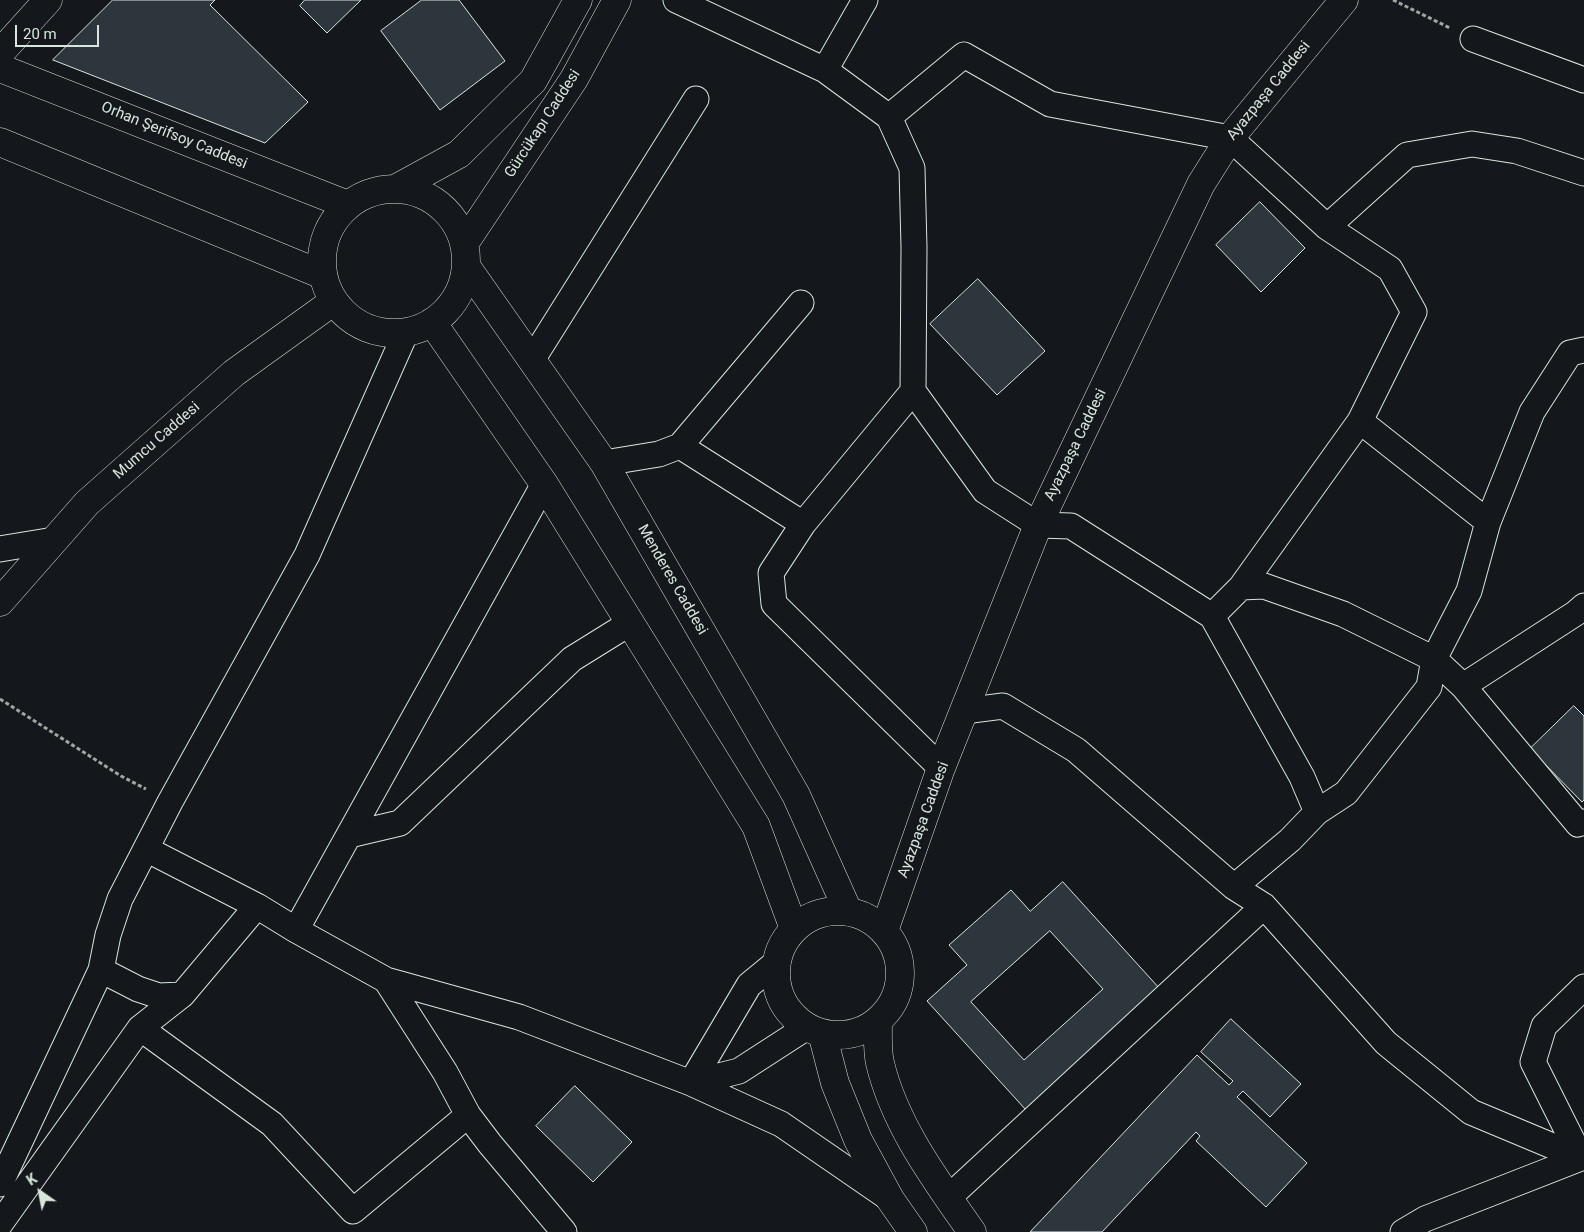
<!DOCTYPE html>
<meta charset="utf-8">
<style>
body{margin:0}
#map{position:relative;width:1584px;height:1232px;overflow:hidden;background:#14181c;font-family:Roboto,sans-serif}
canvas{display:block}
.north{position:absolute;left:15px;top:1167px;width:50px;height:50px;-webkit-text-stroke:4px #14181c;paint-order:stroke;rotate:327deg;font-size:14px;font-weight:700;line-height:20px;text-align:center;color:#d8e6dc}
.north::after{content:'';display:block;margin:auto;width:18px;height:22px;background:#d8e6dc;clip-path:polygon(50% 0,100% 100%,50% 72%,0 100%)}
.scale{position:absolute;left:15px;top:25px;width:84px;height:22px;box-sizing:border-box;border:2px solid #d8e6dc;border-top:0;padding-left:6px;font-size:15px;line-height:18px;white-space:nowrap;color:#d8e6dc;-webkit-text-stroke:4px #14181c;paint-order:stroke}
</style>
<div id="map">
<canvas width="1584" height="1232"></canvas>
<div class="north">K</div>
<div class="scale">20 m</div>
</div>
<script>
const ctx = document.querySelector('canvas').getContext('2d');
ctx.lineJoin = 'round';
function fill(path, color) {
  ctx.fillStyle = color;
  ctx.fill(path, 'evenodd');
}
function trace(path, color, width, dash) {
  ctx.strokeStyle = color;
  ctx.lineWidth = width;
  ctx.lineCap = dash ? 'butt' : 'round';
  ctx.setLineDash(dash || []);
  ctx.stroke(path);
}
function drawText(font, color, halo, rows, align = 'center') {
  ctx.font = font + ' Roboto,sans-serif';
  ctx.lineWidth = 4;
  ctx.setLineDash([]);
  ctx.textBaseline = 'middle';
  ctx.strokeStyle = halo;
  ctx.fillStyle = color;
  for (const [text, x, y, turn = 0] of rows) {
    ctx.save();
    ctx.translate(x, y);
    ctx.rotate((+turn || 0) * Math.PI / 180);
    ctx.textAlign = isNaN(turn) ? turn : align;
    if (halo) ctx.strokeText(text, 0, 0);
    ctx.fillText(text, 0, 0);
    ctx.restore();
  }
}
const building = new Path2D(`
 M113,0h102l-5,5 98,97 -43,41 -212,-83z
 M305,0h56l-34,33 -27,-27z
 M422,0h37l46,61 -65,49 -59,-79z
 M1260,202l45,46 -44,44 -45,-47z
 M978,279l67,72 -48,44 -67,-71z
 M1574,706l10,10v84l-2,2 -52,-53z
 M1063,882l97,107 -134,121 -99,-109 40,-36 -18,-20 62,-55 19,21zM1050,931l53,58 -79,71 -53,-58z
 M1231,1019l70,65 -31,33 -27,-26 -6,6 70,66 -41,44 -70,-66 4,-5 -4,-4 -94,100h-72l167,-177 32,30 4,-4 -32,-29z
 M575,1086l57,56 -39,40 -57,-56z`);
const path = new Path2D(`
 M1393,0l57,28
 M0,699l121,77 25,13`);
const street = new Path2D(`
 M676,0l149,70 64,47 23,51 2,80 -1,143 72,100 53,34 33,1 141,90 90,161 15,35
 M1473,39l111,41
 M825,70l40,-70
 M889,117l75,-62 86,49 180,34 97,89 80,-72 65,-11 45,7 67,22
 M532,360l164,-261
 M913,391l-110,133 -32,49 3,31 167,164
 M1360,421l128,101
 M680,446l121,-143
 M604,463l55,-9 21,-8 123,78
 M0,549l54,-9
 M1241,587l119,-166 54,-109 -24,-43 -63,-42
 M1584,606l-8,7 -113,73 115,138 6,-2
 M1212,616l29,-29 23,-1 79,28 91,45 29,27
 M964,711l39,-5 73,44 158,137 30,19 122,137 85,69 110,46 3,-1
 M349,835l51,-12 172,-164 58,-36
 M146,849l111,57 39,24 90,50 133,37 172,66 90,41 109,75
 M1234,887l56,-47 27,-28 29,-19 83,-106 5,-28 35,-68 19,-69 44,-110 38,-59 14,-3
 M296,930l248,-446
 M101,970l37,19 21,7 23,-1 75,-89
 M386,980l59,92 23,43 22,29 74,88
 M140,1028l132,96 81,87 115,-96
 M691,1083l58,-98 28,-23
 M691,1083l48,-12 68,-44
 M0,1184l101,-214 7,-35 12,-36 50,-97 137,-247 99,-223
 M948,1198l316,-292
 M0,1224l140,-196 42,-33
 M1403,1232l22,-13 156,-61 -48,-96 11,-36 40,-39`);
const secondary = new Path2D(`
 M0,53l48,-53
 M0,68l348,137
 M0,142l323,133
 M395,189l64,-35 74,-73 45,-81
 M322 261a72 72 0 1 1 144 0a72 72 0 1 1-144 0Z
 M464,244l110,-165 43,-79
 M466,266l138,197 192,332 52,116
 M432,322l112,162 212,342 38,103
 M0,602l87,-99 147,-130 100,-72
 M776 973a62 62 0 1 1 124 0a62 62 0 1 1-124 0Z
 M884,931l57,-163 97,-243 163,-341 29,-46 114,-138
 M878,1021c0,14 -1,29 2,42 15,63 56,117 92,169
 M822,1033l13,50 23,57 32,59 23,33`);
const streetNames = [
 ["Ayazpaşa Caddesi",1269,91,-51],
 ["Gürcükapı Caddesi",543,124,-57],
 ["Orhan Şerifsoy Caddesi",174,136,22],
 ["Mumcu Caddesi",157,441,-41],
 ["Ayazpaşa Caddesi",1076,445,-64],
 ["Menderes Caddesi",672,580,60],
 ["Ayazpaşa Caddesi",924,820,-70]
];
fill(building, '#2c363c');
trace(building, '#d8e6dc', 1);
trace(street, '#d8e6dc', 27);
trace(secondary, '#d8e6dc', 29);
trace(path, '#9da8a2', 3, [4, 2.5]);
trace(street, '#14181c', 25);
trace(secondary, '#14181c', 28);
drawText('15px', '#d8e6dc', '#14181c', streetNames);
</script>
